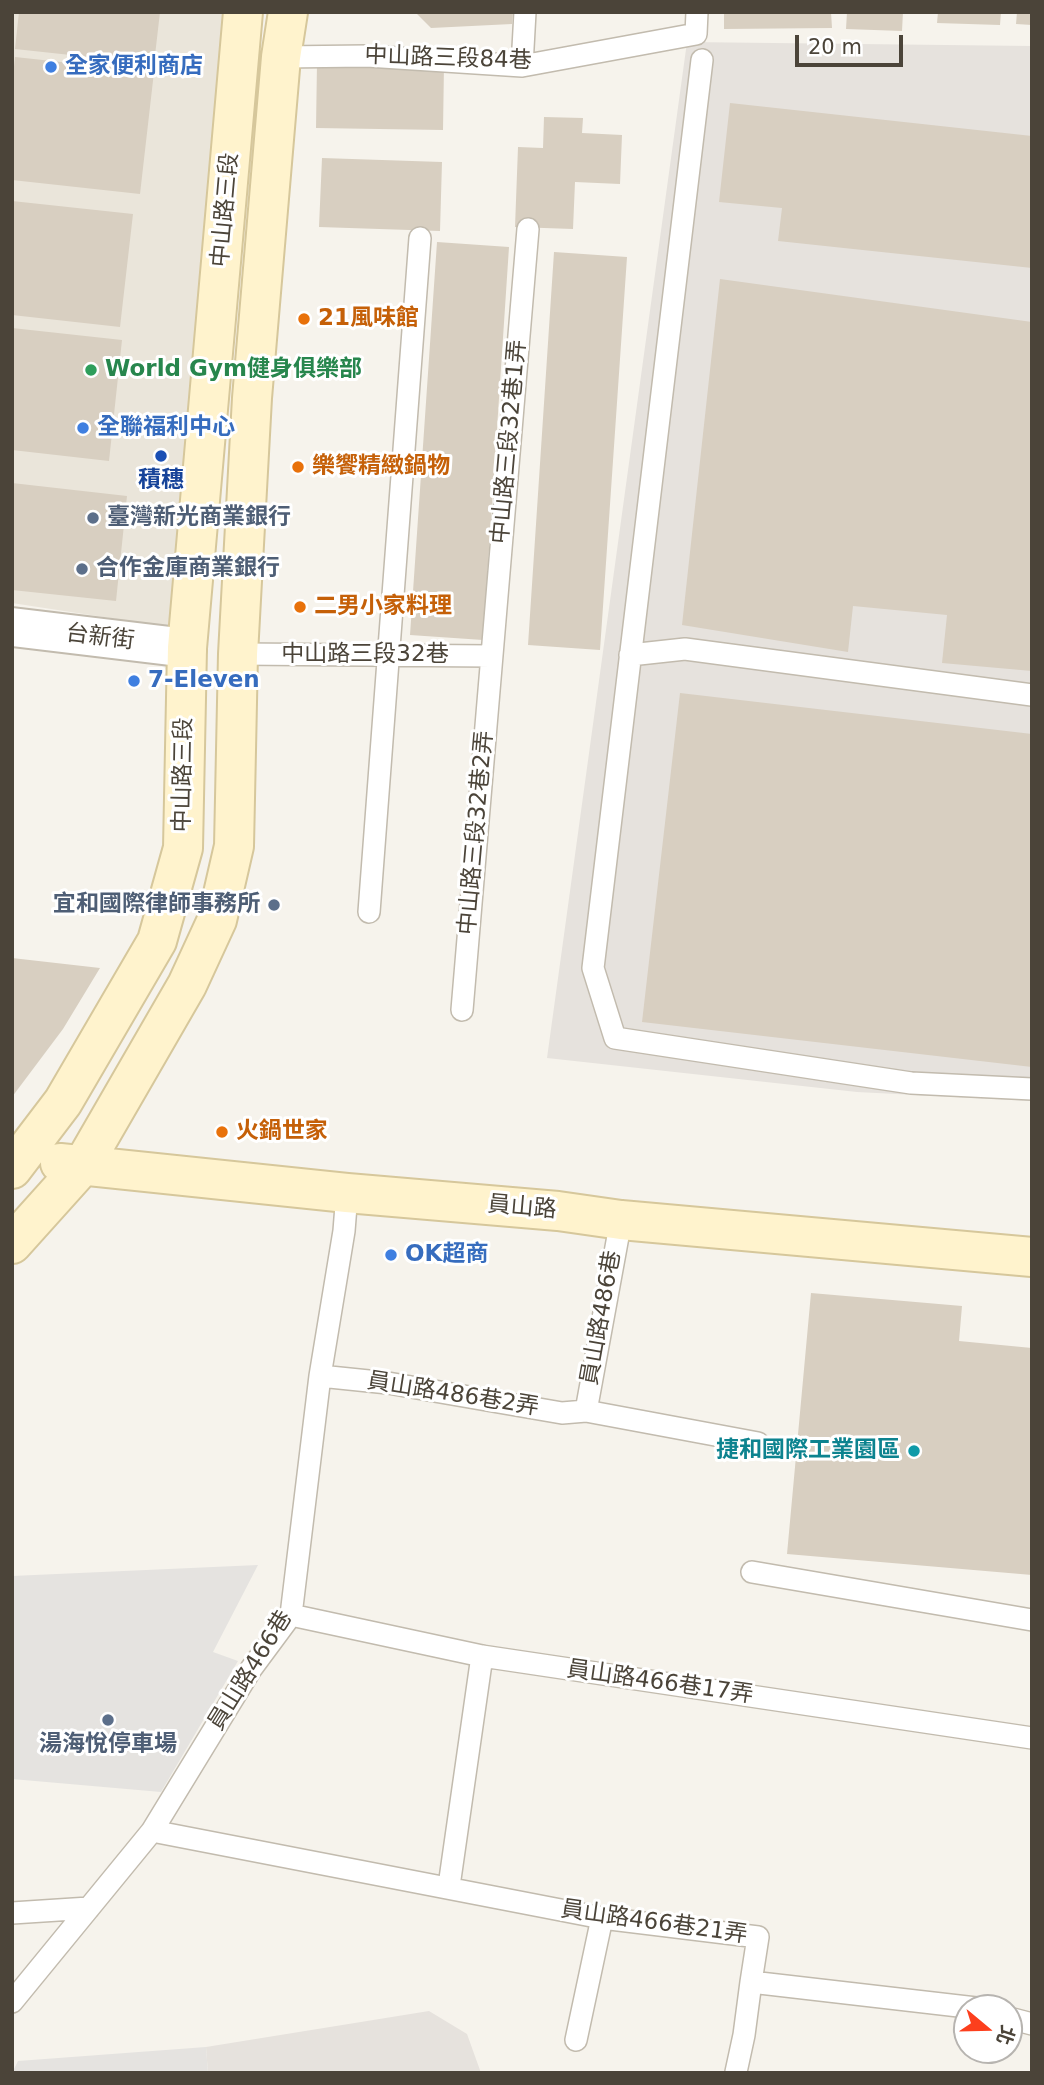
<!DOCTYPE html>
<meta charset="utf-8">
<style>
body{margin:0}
#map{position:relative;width:1044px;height:2085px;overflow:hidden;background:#f6f3ec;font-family:"DejaVu Sans","Noto Sans TC",sans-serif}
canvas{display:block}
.frame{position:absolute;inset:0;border:14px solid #4b4439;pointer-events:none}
.north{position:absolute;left:953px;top:1994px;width:70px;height:70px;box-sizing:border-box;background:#fff;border:2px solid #b7b4b0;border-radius:50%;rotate:109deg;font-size:19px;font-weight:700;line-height:28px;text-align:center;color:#4b4439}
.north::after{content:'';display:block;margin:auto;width:24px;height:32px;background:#fc3f1d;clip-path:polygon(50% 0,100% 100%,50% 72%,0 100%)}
.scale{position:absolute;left:795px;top:35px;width:108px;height:32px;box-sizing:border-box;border:4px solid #4b4439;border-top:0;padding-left:9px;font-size:21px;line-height:24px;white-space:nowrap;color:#4b4439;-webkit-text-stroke:5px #fff;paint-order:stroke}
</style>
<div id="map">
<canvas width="1044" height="2085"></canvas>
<div class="frame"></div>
<div class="north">北</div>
<div class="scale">20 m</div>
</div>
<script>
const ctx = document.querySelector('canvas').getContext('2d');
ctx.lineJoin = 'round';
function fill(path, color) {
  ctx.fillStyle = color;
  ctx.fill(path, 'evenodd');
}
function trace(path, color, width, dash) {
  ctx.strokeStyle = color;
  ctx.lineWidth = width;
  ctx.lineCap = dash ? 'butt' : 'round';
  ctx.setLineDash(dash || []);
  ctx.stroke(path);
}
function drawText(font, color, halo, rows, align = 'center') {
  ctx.font = font + ' "DejaVu Sans","Noto Sans TC",sans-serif';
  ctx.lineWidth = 6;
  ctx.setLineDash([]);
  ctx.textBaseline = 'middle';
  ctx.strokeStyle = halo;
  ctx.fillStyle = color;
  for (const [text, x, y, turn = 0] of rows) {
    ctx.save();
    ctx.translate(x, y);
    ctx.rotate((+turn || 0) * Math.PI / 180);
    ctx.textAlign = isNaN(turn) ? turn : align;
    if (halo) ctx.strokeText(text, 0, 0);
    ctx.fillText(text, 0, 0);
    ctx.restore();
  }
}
const residential = new Path2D(`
 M12,12h219l-56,616 -163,-25z`);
const industrial = new Path2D(`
 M687,42l345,4v1055l-175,-9 -310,-34z
 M429,2011l38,23 14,39h-273l-2,-26z`);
const parking = new Path2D(`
 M258,1565l-45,87 25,9 -77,131 -149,-13v-203z
 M206,2047l2,26h-196l6,-12z`);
const building = new Path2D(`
 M19,12h141l-6,52 -139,-15z
 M415,12h98l-1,12 -81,4z
 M724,12h107l1,16 -108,1z
 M847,12h56l-1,19 -56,-2z
 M938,12h63l-1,13 -63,-2z
 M1017,12h15v13l-16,-1z
 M15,57l139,15 -14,122 -128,-14v-95z
 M317,63l127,2 -1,65 -127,-2z
 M730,103l302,33v132l-254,-27 4,-33 -63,-6z
 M544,117l39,1 -1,15 40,2 -2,49 -45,-2 -2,47 -58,-2 3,-80 25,1z
 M322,158l120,4 -2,69 -121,-4z
 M12,201l121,13 -13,113 -108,-12z
 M437,242l72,5 -26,393 -73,-5z
 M554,252l73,5 -27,393 -72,-5z
 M720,279l312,43v349l-90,-8 5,-48 -94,-9 -5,46 -166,-27z
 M12,328l110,12 -13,121 -97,-11z
 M12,483l115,13 -11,105 -104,-11z
 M680,693l352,41v333l-390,-45z
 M12,958l88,10 -37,61 -51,68z
 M811,1293l151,13 -3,35 73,7v227l-245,-21z`);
const lane = new Path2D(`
 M281,57l86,-1 155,10 174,-32 1,-22
 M702,60l-109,908 22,70 296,45 121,6
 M522,66l3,-54
 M238,654l254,2
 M630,655l55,-6 347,46
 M369,912l51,-674
 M462,1010l66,-781
 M621,1220l-35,191 172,32
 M320,1376l68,7 174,30 24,-2
 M752,1572l280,48
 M291,1615l191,41 550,82
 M152,1831l450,87 156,19 -7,45 225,26
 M449,1886l33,-230
 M12,1913l77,-5
 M12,2002l140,-171 99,-162 40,-54 29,-239 24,-145 3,-38
 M1009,2018l23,6
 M576,2040l26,-122
 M736,2072l8,-37 7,-53`);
const street = new Path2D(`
 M12,627l175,21`);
const secondary = new Path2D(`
 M60,1163l287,30 211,18 63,9 411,37
 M12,1169l51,-67 94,-161 26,-93 4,-200 56,-636
 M12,1244l71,-79 104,-180 30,-65 17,-74 4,-192 14,-256 29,-341 7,-45`);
const markers = [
 [51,67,7,"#3f7fe0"],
 [304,319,7,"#e8710a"],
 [91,370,7,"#2e9e5b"],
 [83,428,7,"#3f7fe0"],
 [161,456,7,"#1a4fb4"],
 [298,467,7,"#e8710a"],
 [93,518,7,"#5c6f8a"],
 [82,569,7,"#5c6f8a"],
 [300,607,7,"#e8710a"],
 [134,681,7,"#3f7fe0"],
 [274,905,7,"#5c6f8a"],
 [222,1132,7,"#e8710a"],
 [391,1255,7,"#3f7fe0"],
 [914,1451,7,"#0f9aa8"],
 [108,1720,7,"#5c6f8a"]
];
const streetNames = [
 ["中山路三段84巷",448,59,2],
 ["中山路三段",226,210,-85],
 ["中山路三段32巷1弄",510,442,-85],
 ["台新街",100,638,7],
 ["中山路三段32巷",365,655],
 ["中山路三段",184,775,-89],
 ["中山路三段32巷2弄",477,833,-85],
 ["員山路",522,1208,5],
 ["員山路486巷",602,1318,-80],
 ["員山路486巷2弄",453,1395,9],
 ["員山路466巷",251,1671,-58],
 ["員山路466巷17弄",660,1683,8],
 ["員山路466巷21弄",654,1923,8]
];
const shopNames = [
 ["全家便利商店",65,67],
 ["全聯福利中心",97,428],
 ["7-Eleven",148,681],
 ["OK超商",405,1255]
];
const foodNames = [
 ["21風味館",318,319],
 ["樂饗精緻鍋物",312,467],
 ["二男小家料理",314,607],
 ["火鍋世家",236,1132]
];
const leisureNames = [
 ["World Gym健身俱樂部",105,370]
];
const transitNames = [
 ["積穗",161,481]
];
const serviceNames = [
 ["臺灣新光商業銀行",107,518],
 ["合作金庫商業銀行",96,569],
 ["宜和國際律師事務所",260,905,"right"],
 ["湯海悅停車場",108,1745,"center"]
];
const cultureNames = [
 ["捷和國際工業園區",900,1451]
];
fill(residential, '#eae5da');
fill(industrial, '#e6e2dd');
fill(parking, '#e5e3e0');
fill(building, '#d8cfc1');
trace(lane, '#c2bbae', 24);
trace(street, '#c2bbae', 42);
trace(secondary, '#d6c79b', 42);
trace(lane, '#fff', 21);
trace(street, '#fff', 38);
trace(secondary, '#fff3cd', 38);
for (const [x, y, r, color] of markers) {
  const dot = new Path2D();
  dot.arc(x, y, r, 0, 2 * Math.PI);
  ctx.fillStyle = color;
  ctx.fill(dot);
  trace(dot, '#fff', 2.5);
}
drawText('23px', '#4b4439', '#fff', streetNames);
drawText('bold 23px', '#366cbe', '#fff', shopNames, 'left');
drawText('bold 23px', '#c56008', '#fff', foodNames, 'left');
drawText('bold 23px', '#27864d', '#fff', leisureNames, 'left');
drawText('bold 23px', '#164399', '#fff', transitNames);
drawText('bold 23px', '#4e5e75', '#fff', serviceNames, 'left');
drawText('bold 23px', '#0d838f', '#fff', cultureNames, 'right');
</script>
